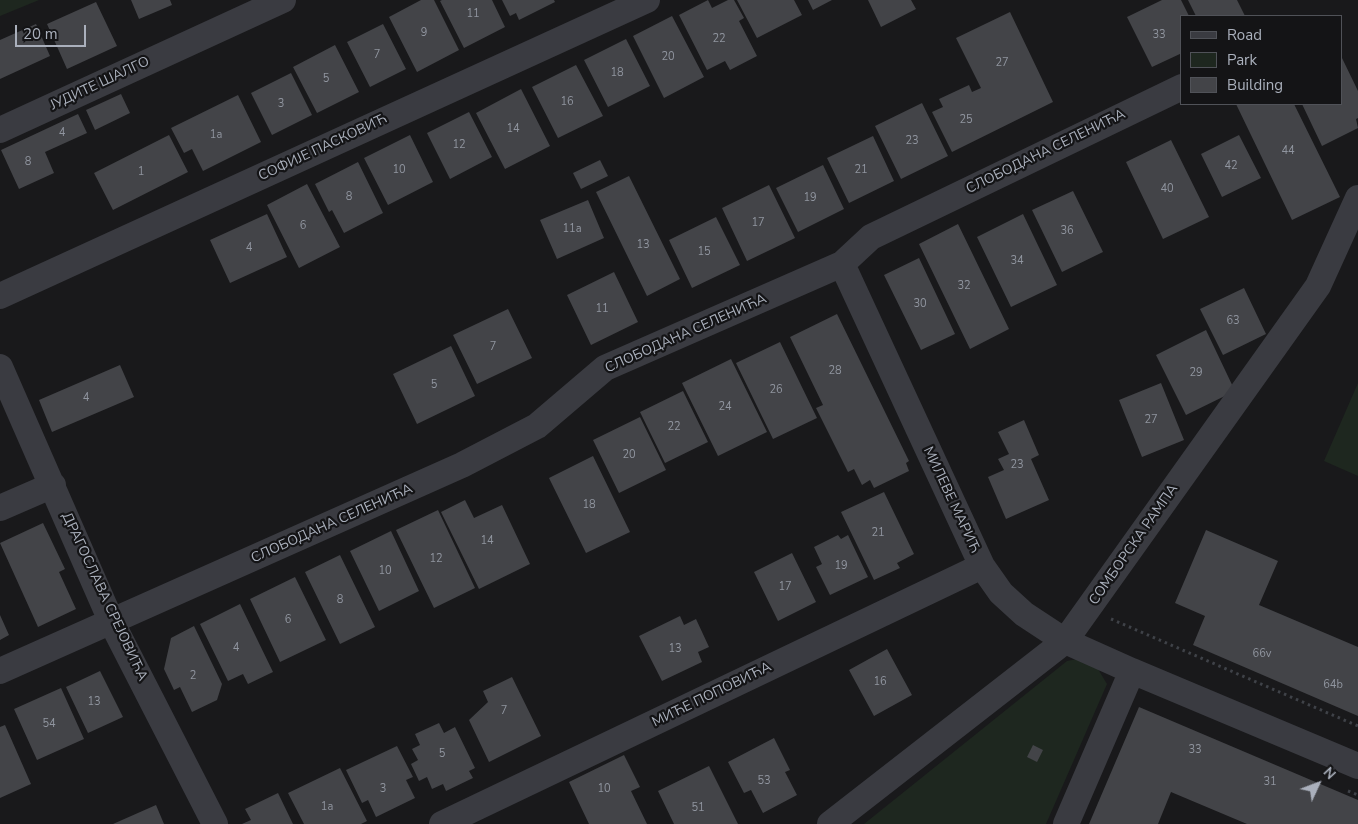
<!DOCTYPE html>
<meta charset="utf-8">
<style>
body{margin:0}
#map{position:relative;width:1358px;height:824px;overflow:hidden;background:#19191b;font-family:"Nunito Sans",sans-serif}
canvas{display:block}
.legend{position:absolute;left:1180px;top:15px;width:162px;height:90px;box-sizing:border-box;background:#141416;border:1px solid #505258;margin:0;padding:6px 9px;list-style:none;font-size:15px;color:#aab0bc}
.legend li{display:flex;align-items:center;gap:10px;height:25px}
.legend b{width:25px;border:1px solid #505258}
.north{position:absolute;left:1293px;top:759px;width:50px;height:50px;-webkit-text-stroke:4px #141416;paint-order:stroke;rotate:47deg;font-size:14px;font-weight:700;line-height:20px;text-align:center;color:#aab0bc}
.north::after{content:'';display:block;margin:auto;width:18px;height:22px;background:#aab0bc;clip-path:polygon(50% 0,100% 100%,50% 72%,0 100%)}
.scale{position:absolute;left:15px;top:25px;width:71px;height:22px;box-sizing:border-box;border:2px solid #aab0bc;border-top:0;padding-left:6px;font-size:15px;line-height:18px;white-space:nowrap;color:#aab0bc;-webkit-text-stroke:4px #141416;paint-order:stroke}
</style>
<div id="map">
<canvas width="1358" height="824"></canvas>
<ul class="legend">
<li><b style="height:6px;background:#3a3b41"></b>Road</li>
<li><b style="height:14px;background:#1e271f"></b>Park</li>
<li><b style="height:14px;background:#434448"></b>Building</li>
</ul>
<div class="north">N</div>
<div class="scale">20 m</div>
</div>
<script>
const ctx = document.querySelector('canvas').getContext('2d');
ctx.lineJoin = 'round';
function fill(path, color) {
  ctx.fillStyle = color;
  ctx.fill(path, 'evenodd');
}
function trace(path, color, width, dash) {
  ctx.strokeStyle = color;
  ctx.lineWidth = width;
  ctx.lineCap = dash ? 'butt' : 'round';
  ctx.setLineDash(dash || []);
  ctx.stroke(path);
}
function drawText(font, color, halo, rows, align = 'center') {
  ctx.font = font + ' "Nunito Sans",sans-serif';
  ctx.lineWidth = 4.5;
  ctx.setLineDash([]);
  ctx.textBaseline = 'middle';
  ctx.strokeStyle = halo;
  ctx.fillStyle = color;
  for (const [text, x, y, turn = 0] of rows) {
    ctx.save();
    ctx.translate(x, y);
    ctx.rotate((+turn || 0) * Math.PI / 180);
    ctx.textAlign = isNaN(turn) ? turn : align;
    if (halo) ctx.strokeText(text, 0, 0);
    ctx.fillText(text, 0, 0);
    ctx.restore();
  }
}
const green = new Path2D(`
 M0,0h39l-39,16z
 M1358,383v93l-34,-15z
 M1077,659l21,10 9,15 -61,140h-182l203,-163z`);
const building = new Path2D(`
 M131,0h39l2,5 -33,14z
 M421,0h13l25,50 -42,22 -28,-55z
 M442,0h50l13,27 -41,21 -24,-47z
 M502,0h52l1,2 -36,18 -3,-7 -6,3z
 M708,0l4,8 16,-8h6l10,18 -5,3 18,35 -27,14 -5,-9 -18,9 -28,-55z
 M737,0h57l8,15 -45,23z
 M808,0h24l-19,10z
 M868,0h43l5,9 -35,18z
 M1162,0h19l8,16h-7v37l-30,14 -25,-50z
 M1188,0h49l8,16h-49z
 M96,2l21,44 -50,23 -20,-45z
 M1010,12l43,90 -101,50 -20,-40 11,-5 -4,-8 30,-14 3,7 9,-4 -25,-50z
 M672,16l32,61 -40,21 -31,-62z
 M36,24l14,32 -50,23v-39z
 M383,24l23,45 -36,18 -23,-45z
 M626,39l24,47 -42,21 -24,-47z
 M335,45l24,47 -42,21 -24,-46z
 M1342,58l16,33v27l-2,1 2,9 -36,18 -20,-42h40z
 M576,65l27,51 -45,22 -26,-51z
 M291,73l21,42 -40,20 -21,-42z
 M521,89l29,57 -45,23 -29,-56z
 M121,94l9,19 -35,17 -9,-20z
 M238,95l23,47 -58,29 -11,-22 -8,4 -13,-25z
 M922,103l26,53 -47,23 -26,-53z
 M1236,104h58l46,93 -48,23z
 M469,112l23,45 -42,22 -23,-46z
 M78,114l9,19 -42,19 9,21 -35,16 -18,-39z
 M169,135l19,37 -75,38 -19,-37z
 M410,135l23,47 -45,23 -24,-47z
 M1239,135l22,43 -39,19 -21,-43z
 M873,136l21,45 -45,22 -22,-45z
 M1171,140l38,77 -46,22 -37,-77z
 M600,160l8,16 -27,13 -8,-16z
 M358,162l25,51 -39,20 -12,-23 -3,2 -14,-28z
 M823,165l21,44 -46,23 -22,-44z
 M629,176l51,103 -33,17 -51,-104z
 M307,184l33,63 -41,21 -32,-63z
 M769,185l26,53 -48,23 -25,-53z
 M1073,191l30,61 -41,20 -30,-62z
 M588,200l16,38 -47,21 -17,-39z
 M267,214l20,43 -57,26 -20,-43z
 M1023,214l34,71 -46,22 -34,-70z
 M716,217l24,48 -48,23 -23,-48z
 M958,224l51,105 -39,20 -51,-105z
 M919,258l36,76 -34,16 -37,-75z
 M614,272l24,50 -47,23 -24,-50z
 M1244,288l22,46 -43,21 -23,-46z
 M508,309l24,49 -55,26 -24,-49z
 M837,314l72,147 -3,2 3,8 -35,17 -4,-8 -8,5 -8,-16 -6,3 -32,-64 7,-3 -33,-68z
 M1206,330l29,61 -49,24 -30,-60z
 M780,342l37,76 -44,21 -37,-76z
 M451,346l24,50 -58,28 -24,-50z
 M731,359l36,73 -49,24 -36,-73z
 M120,365l14,32 -82,35 -13,-32z
 M1161,383l23,57 -42,17 -23,-57z
 M683,391l25,51 -43,21 -25,-51z
 M640,417l26,53 -47,23 -26,-53z
 M1024,420l15,35 -8,4 18,41 -43,19 -18,-42 16,-7 -6,-11 11,-5 -11,-22z
 M593,456l37,76 -44,21 -37,-75z
 M884,492l30,62 -17,9 3,5 -26,12 -33,-68z
 M465,500l9,18 28,-13 28,59 -51,25 -38,-77z
 M438,510l37,78 -41,20 -38,-78z
 M43,523l22,46 -6,3 17,37 -38,18 -38,-84z
 M1206,530l72,31 -19,44 99,42v69l-165,-71 12,-29 -30,-13z
 M391,531l28,60 -40,20 -29,-60z
 M838,535l3,4 7,-4 20,42 -38,18 -14,-28 6,-3 -8,-17z
 M792,553l24,49 -38,19 -24,-49z
 M340,555l35,72 -35,17 -35,-72z
 M295,577l31,63 -46,22 -30,-63z
 M240,604l33,68 -25,12 -5,-10 -15,7 -28,-57z
 M0,615l9,20 -9,5z
 M680,616l4,9 12,-6 13,28 -11,5 4,10 -40,19 -23,-45z
 M194,626l28,58 -5,16 -25,12 -12,-25 -6,3 -10,-21 7,-31z
 M887,649l25,46 -38,21 -25,-46z
 M100,671l23,46 -35,16 -22,-46z
 M512,677l29,59 -52,26 -20,-42 19,-18 -5,-11z
 M61,688l23,51 -47,21 -23,-51z
 M1139,707l219,93v24h-111l-76,-32 -13,32h-69z
 M439,723l5,10 11,-6 20,41 -6,3 4,7 -27,13 -3,-7 -11,5 -5,-12 -8,4 -8,-17 7,-4 -6,-11 8,-4 -5,-11z
 M5,725l26,59 -31,14v-71z
 M774,738l16,32 -5,2 12,23 -34,18 -12,-23 -7,3 -16,-31z
 M1033,745l10,5 -6,12 -10,-5z
 M397,746l16,31 -7,3 9,18 -39,19 -8,-17 -6,3 -16,-33z
 M624,755l16,32 -9,4 16,33h-58l-20,-42z
 M709,766l29,58h-64l-16,-33z
 M340,768l27,53 -6,3h-57l-16,-31z
 M278,793l15,31h-51l9,-4 -6,-11z
 M156,805l8,19h-51z`);
const path = new Path2D(`
 M1111,619l247,107
 M1348,791l10,4`);
const minor = new Path2D(`
 M0,130l283,-130
 M842,264l140,302 19,27 23,21 41,27 67,30 226,95
 M0,296l647,-296
 M0,367l112,256 103,201
 M0,508l53,-23
 M0,671l462,-206 75,-39 68,-58 237,-104 29,-27 311,-150
 M442,824l540,-258
 M830,824l235,-183 253,-355 40,-88
 M1066,824l66,-153`);
const numberNames = [
 ["11",473,14],
 ["9",424,33],
 ["33",1159,35],
 ["22",719,39],
 ["7",377,55],
 ["20",668,57],
 ["27",1002,63],
 ["18",617,73],
 ["5",326,79],
 ["16",567,102],
 ["3",281,104],
 ["25",966,120],
 ["14",513,129],
 ["4",62,133],
 ["1a",216,135],
 ["23",912,141],
 ["12",459,145],
 ["44",1288,151],
 ["8",28,162],
 ["42",1231,166],
 ["10",399,170],
 ["21",861,170],
 ["1",141,172],
 ["40",1167,189],
 ["8",349,197],
 ["19",810,198],
 ["17",758,223],
 ["6",303,226],
 ["11a",572,229],
 ["36",1067,231],
 ["13",643,245],
 ["4",249,248],
 ["15",704,252],
 ["34",1017,261],
 ["32",964,286],
 ["30",920,304],
 ["11",602,309],
 ["63",1233,321],
 ["7",493,347],
 ["28",835,371],
 ["29",1196,373],
 ["5",434,385],
 ["26",776,390],
 ["4",86,398],
 ["24",725,407],
 ["27",1151,420],
 ["22",674,427],
 ["20",629,455],
 ["23",1017,465],
 ["18",589,505],
 ["21",878,533],
 ["14",487,541],
 ["12",436,559],
 ["19",841,566],
 ["10",385,571],
 ["17",785,587],
 ["8",340,600],
 ["6",288,620],
 ["4",236,648],
 ["13",675,649],
 ["66v",1262,654],
 ["2",193,676],
 ["16",880,682],
 ["64b",1333,685],
 ["13",94,702],
 ["7",504,711],
 ["54",49,724],
 ["33",1195,750],
 ["5",442,754],
 ["53",764,781],
 ["31",1270,782],
 ["3",383,789],
 ["10",604,789],
 ["1a",327,807],
 ["51",698,808]
];
const streetNames = [
 ["ЈУДИТЕ ШАЛГО",100,84,-25],
 ["СОФИЈЕ ПАСКОВИЋ",323,148,-25],
 ["СЛОБОДАНА СЕЛЕНИЋА",1046,152,-26],
 ["СЛОБОДАНА СЕЛЕНИЋА",686,334,-24],
 ["МИЛЕВЕ МАРИЋ",951,500,65],
 ["СЛОБОДАНА СЕЛЕНИЋА",332,524,-24],
 ["СОМБОРСКА РАМПА",1134,545,-55],
 ["ДРАГОСЛАВА СРЕЈОВИЋА",104,597,65],
 ["МИЋЕ ПОПОВИЋА",712,695,-26]
];
fill(green, '#1e271f');
fill(building, '#434448');
trace(path, '#3f4248', 3, [2.5, 4]);
trace(minor, '#3a3b41', 26);
drawText('11px', '#90959f', null, numberNames);
drawText('14px', '#aab0bc', '#141416', streetNames);
</script>
